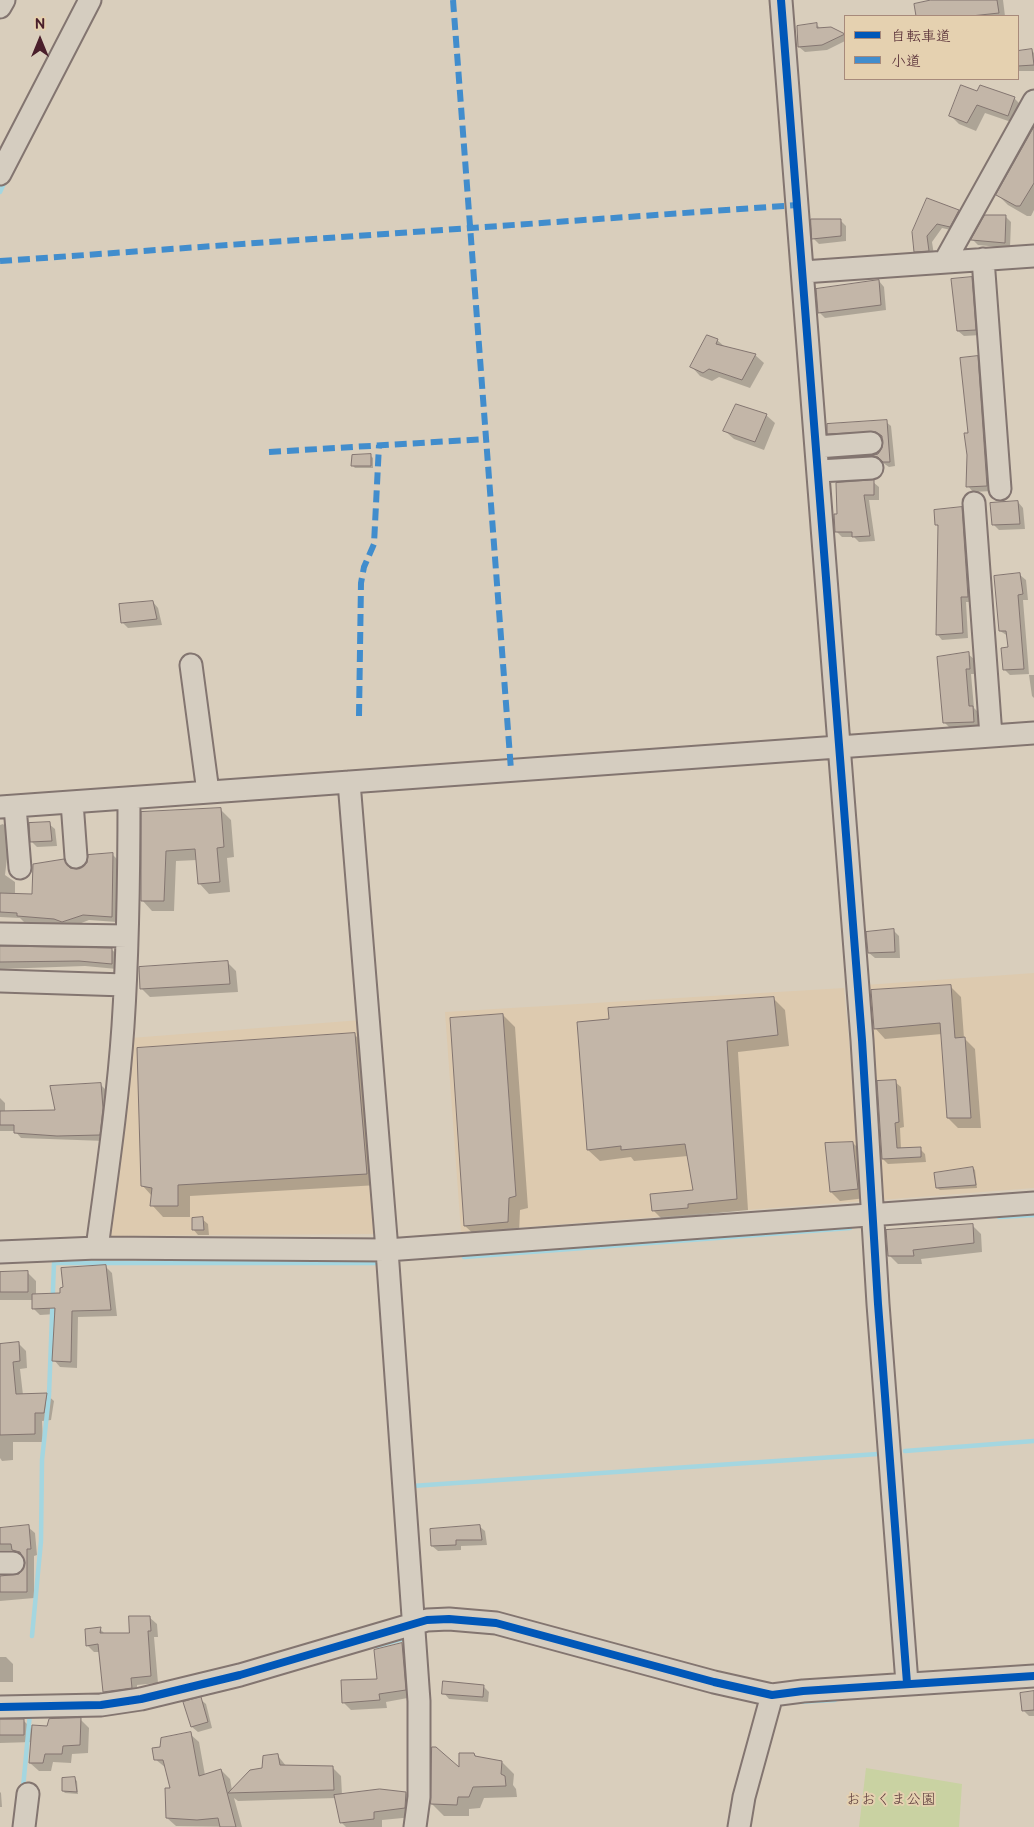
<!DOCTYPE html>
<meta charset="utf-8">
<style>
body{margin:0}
#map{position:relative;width:1034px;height:1827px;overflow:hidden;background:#d9cebc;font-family:"Balsamiq Sans","Klee One",sans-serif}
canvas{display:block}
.legend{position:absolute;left:844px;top:15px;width:175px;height:65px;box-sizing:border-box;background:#e5d1b0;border:1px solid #a78a7b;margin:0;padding:6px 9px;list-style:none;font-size:15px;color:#4a1f2b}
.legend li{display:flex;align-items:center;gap:10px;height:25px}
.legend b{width:25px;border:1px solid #a78a7b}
.north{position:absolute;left:15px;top:15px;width:50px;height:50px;-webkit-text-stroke:4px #e5d1b0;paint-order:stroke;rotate:0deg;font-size:14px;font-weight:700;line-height:20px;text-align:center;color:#4a1f2b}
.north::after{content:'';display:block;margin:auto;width:18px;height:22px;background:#4a1f2b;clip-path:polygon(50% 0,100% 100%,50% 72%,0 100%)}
</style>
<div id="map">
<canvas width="1034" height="1827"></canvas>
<ul class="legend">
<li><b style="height:6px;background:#0057b8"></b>自転車道</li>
<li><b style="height:6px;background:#418dcd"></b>小道</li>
</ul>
<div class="north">N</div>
</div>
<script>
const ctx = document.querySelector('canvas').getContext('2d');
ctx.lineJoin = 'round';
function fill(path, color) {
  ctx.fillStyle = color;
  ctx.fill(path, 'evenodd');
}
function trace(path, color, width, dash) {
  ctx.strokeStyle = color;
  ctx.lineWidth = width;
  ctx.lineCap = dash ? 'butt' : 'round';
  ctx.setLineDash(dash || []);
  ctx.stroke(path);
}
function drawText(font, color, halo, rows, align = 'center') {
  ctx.font = font + ' "Balsamiq Sans","Klee One",sans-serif';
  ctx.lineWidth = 4;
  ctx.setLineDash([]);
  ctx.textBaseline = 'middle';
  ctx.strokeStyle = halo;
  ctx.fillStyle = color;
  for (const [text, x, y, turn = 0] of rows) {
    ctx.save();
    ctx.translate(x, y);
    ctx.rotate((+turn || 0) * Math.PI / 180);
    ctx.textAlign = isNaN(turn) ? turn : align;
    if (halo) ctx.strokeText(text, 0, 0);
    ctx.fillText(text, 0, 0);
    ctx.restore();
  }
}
const built = new Path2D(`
 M1034,973v215l-153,12 -16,-215z
 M844,988l20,213 -403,31 -16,-220z
 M361,1020l15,214 -268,2 23,-198z`);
const green = new Path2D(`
 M866,1768l96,16 -3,43h-100z`);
const shadow = new Path2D(`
 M932,0h71l2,16h-88l-2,-11z
 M816,24l5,5 10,-1 14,7v6l-18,9 -22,2 -6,-5z
 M1032,51l2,2v18h-16v-19z
 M977,92l37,6 9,9 -6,17 -32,-11 -9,18 -17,-7 -9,-9z
 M1034,134v76l-3,6h-4l-19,-11 -10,-10z
 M959,211l4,5 -8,15 -13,-3 -10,14 2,13 -13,1 -5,-5 -3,-19z
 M1005,216l6,6 -1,26 -32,-3 -5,-5z
 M840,220l6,6v15l-27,3 -6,-6z
 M971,278l6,6 4,51 -17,1 -6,-5z
 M879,281l5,6 2,23 -61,8 -6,-6z
 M717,340l8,7 30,8 9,8 -14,25 -31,-11 -7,4 -12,-5 -8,-9z
 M977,357l6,6 9,128 -19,1 -5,-6 2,-52z
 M766,415l9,8 -11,27 -30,-11 -9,-8z
 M886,422l5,4 4,40 -6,1 -16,-11 5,-1 6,-7 -1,-12 -49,2 -5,-5z
 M370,455l3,3v10h-18l-2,-2z
 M873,482l6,5v13h-10l6,41 -16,1 -5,-5h-12l-6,-6z
 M1018,502l5,6 2,21 -26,1 -6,-6z
 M961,508l6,6 6,88h-7l2,36 -26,2 -5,-6 2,-107 -2,-2z
 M1020,575l6,5 2,20h-5l6,74 -19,1 -6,-6 5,-21 -1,-12 -8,-5z
 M153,602l5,6 4,17 -34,3 -6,-6z
 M968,654l6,5 1,15h-4l3,34 5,5v14l-29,1 -6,-6z
 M1029,675h5v23l-2,-2z
 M220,809l11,11 3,37 -7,1 3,34 -21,2 -10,-11 -2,-23 -21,1 -2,50h-22l-10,-11 1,-87z
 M3,824l6,6 2,20h-3l-3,25 10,7v13h18l30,-35 9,10 6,1 34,-17 6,6 -1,62 -28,-2 -20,8 -8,-4 -37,-2 -4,-4 -20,-1v-92z
 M49,824l6,5 2,17 -20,1 -5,-5z
 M894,931l5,5 1,22h-25l-6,-5z
 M0,948l112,2 6,5 -1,14 -32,-3 -85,3z
 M227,962l9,9 2,21 -88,5 -9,-9z
 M951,987l10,10 3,41 11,11 6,79h-23l-10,-10 -6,-84 -57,5 -10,-11z
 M773,998l12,12 4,36 -51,6 10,158 -49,5v5l-34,2 -12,-12 42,-18 -7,-36 -54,5 -3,-4 -31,4 -12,-11z
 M503,1015l12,12 13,181 -8,2 -1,23 -42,4 -12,-11z
 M354,1034l12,12 12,139 -188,11v21h-27l-11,-12v-9l-10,-11z
 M895,1082l6,5 3,40 -4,1 1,21h19l5,5 1,8 -38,2 -5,-5z
 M101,1085l6,6 -2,50 -84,-3 -6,-7h-15v-33l5,5v9h51z
 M853,1143l9,9 4,46 -26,3 -9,-9z
 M973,1168l2,2 2,18 -37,2 -3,-2z
 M202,1219l6,5 1,11h-11l-5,-6z
 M972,1225l9,9 1,18 -61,7 1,5h-24l-9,-9z
 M105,1266l7,7 5,43 -39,1 -1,51 -17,-1 -6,-7 2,-46 -16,1 -7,-7v-8h-33v-27l27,-1 9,9v14l25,-1z
 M18,1343l8,8 1,17 -7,1 3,26 23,-1 8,7 -3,19 -9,1 1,21h-30v18l-11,1 -2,-3v-113z
 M479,1526l6,5 2,14 -26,1v4l-23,1 -6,-5z
 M28,1527l7,6 2,22 -3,1v42l-34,3v-25l14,1 11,-7 2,-8 -14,-12h-13v-21z
 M149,1617l8,7 1,13h-4l4,46 -21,2 1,10 -27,3 -7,-7 -4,-39h-6l-7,-7 13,-16 5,5h25z
 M402,1644l7,7 4,46 -27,5 1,6 -36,2 -7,-7 35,-23z
 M0,1657h6l7,7v18h-13z
 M483,1686l6,6 -1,10 -39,-3 -5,-6z
 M1034,1692v24h-5l-6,-6z
 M200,1699l6,5 6,24 -14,4 -6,-5 -7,-25z
 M23,1720l10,10 48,-10 8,8 -1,25 -16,1 -1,9 -18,-1 -2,9h-12l-9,-8 2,-21 -32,1v-22z
 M190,1734l9,8 6,33 16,-5 9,9 2,11 31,-21 15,-13 9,11h45l9,9 1,19 38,-4 26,2 9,9 -2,15 -31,3v7h-36l-5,-5 -5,-24 -98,3 -4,-3 8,29 -66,-1 -9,-8 4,-29 -5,-21 -11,-9 6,-11z
 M474,1754l3,3 25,5 12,12 -1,11 3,4 1,8 -33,1 -4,10 -11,1v7h-25l-12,-12z
 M74,1778l3,3 1,13 -13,-1 -2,-2z
 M0,1792l1,1 1,14h-2z`);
const stream = new Path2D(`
 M0,192l6,-13
 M999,1217l35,-2
 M464,1257l386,-29
 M905,1451l129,-10
 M412,1486l466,-32
 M32,1636l9,-95 1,-81 7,-65 5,-132h324
 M376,1646l30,-8
 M795,1702l40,-2
 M23,1788l7,-75`);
const building = new Path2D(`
 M931,0h66l2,13 -28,3h-55l-2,-12z
 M817,23v5l14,-1 14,7 -23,11 -24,2 -1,-21z
 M1032,49l2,16 -16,1v-15z
 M961,85l16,6 3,-6 35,12 -7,19 -31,-11 -10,18 -18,-7z
 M1034,127v56l-14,23h-4l-20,-11z
 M927,198l32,12 -9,17 -13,-3 -10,12 2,15 -15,1 -2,-20z
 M985,215h21l-1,28 -34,-3z
 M811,219h30v17l-29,3z
 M972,277l4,53 -19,1 -6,-52z
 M879,280l2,25 -63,8 -2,-24z
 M707,335l11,4 -2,5 40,10 -14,26 -33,-11 -6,4 -13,-6z
 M978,356l9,130 -21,1 1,-32 -3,-22h4l-8,-75z
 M736,404l31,10 -12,28 -32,-11z
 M887,420l3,42h-7l-5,-5 -7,-1 7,-2 4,-6v-12l-6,-4 -49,2v-10z
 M371,454v12h-20l1,-11z
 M874,480v15h-10l6,41 -18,1v-5h-17l-1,-18h3l-1,-31z
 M1018,501l2,23 -28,1 -2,-22z
 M962,507l6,90h-7l2,36 -27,2 2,-110h-3l-1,-15z
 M1020,573l3,21 -5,1 6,74 -21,1 -2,-22 7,-1 -2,-16h-7l-5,-55z
 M153,601l4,18 -36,4 -2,-19z
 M969,652l1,17h-4l3,37h4l1,16 -31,1 -6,-66z
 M221,808l3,39 -7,1 3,34 -22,2 -3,-35 -29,2 -2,50h-23v-89z
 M50,822l2,19 -22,1 -1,-19z
 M113,853l-1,64 -29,-2 -21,7 -8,-3 -37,-3v-3l-17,-1v-19l32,1 1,-30 31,-5 6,9 7,1 10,-6 1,-8z
 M894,929l1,23 -27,1 -2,-21z
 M0,946l112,2v16l-33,-3 -79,1z
 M228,961l2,23 -90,5 -1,-22z
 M951,985l4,53 10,-1 6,81h-24l-7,-95 -66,6 -3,-39z
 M774,997l4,38 -51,6 10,158 -49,5v4l-36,3 -2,-17 43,-4 -8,-46 -64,6v-4l-34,4 -10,-128 32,-3 -1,-11z
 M503,1014l13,182 -7,2 -1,24 -44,4 -14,-208z
 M355,1033l12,141 -189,11v21h-28l2,-18 -11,-2 -4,-138z
 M896,1080l3,42 -4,1 2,25 24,-1v10l-39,2 -5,-78z
 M101,1083l2,25 -3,27 -43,1 -43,-3v-8h-14v-14l55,-1 -5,-24z
 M853,1142l5,47 -28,3 -5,-49z
 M973,1167l3,18 -40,3 -2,-15z
 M203,1217l1,13h-12v-12z
 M973,1224l1,19 -61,7 1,6h-26l-2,-26z
 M106,1265l5,45 -39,1 -1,51 -19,-1 3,-53 -23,1v-15l28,-1v-5l3,-1 -2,-19z
 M28,1271v21h-28v-20z
 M19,1342l1,19 -7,1 3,32 31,-1 -3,20h-9v21l-35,1v-91z
 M29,1525l2,24h-4v43h-27v-16l19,-2 6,-11 -5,-11 -8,-2 -1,-6h-11v-16z
 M480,1525l2,15h-26v5l-25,1 -1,-17z
 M129,1616h21l1,15h-3l3,45 -20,2 1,10 -29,4 -5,-48 -12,2 -1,-17 16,-2 -1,6h29z
 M402,1643l4,47 -27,4 1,6 -38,3 -1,-23 36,-1 -3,-29z
 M443,1681l41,4 -1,12 -41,-3z
 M1034,1691v19l-12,1 -2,-18z
 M201,1697l7,25 -17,5 -8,-25z
 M81,1718l-1,27 -17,1 -1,8h-17l-2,9h-14l3,-38 15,1 2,-7z
 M0,1719h24v16h-24z
 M191,1732l8,44 22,-7 15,58h-16l-2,-9 -21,2 -31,-2 -1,-30h5l-7,-28h-9l-2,-12 8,-1 1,-9z
 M432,1747h4l23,20v-14h15l1,3 27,5 -1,13 4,2 1,10 -33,1 -4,10h-11l-1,8 -26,-1z
 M278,1754l2,11 53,1 1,24 -106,3 22,-23 12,-2 1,-12z
 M75,1777l2,15 -15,-1v-13z
 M380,1789l26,3 -1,16 -31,4v7l-34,4 -6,-28z`);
const minor = new Path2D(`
 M781,0l81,1040 16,264 29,379
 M0,7l4,-7
 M0,174l90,-174
 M983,259l17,230
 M945,261l89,-160
 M803,272l231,-16
 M817,447l54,-4
 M819,471l53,-3
 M974,503l17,233
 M191,665l17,127
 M349,782l38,468 32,451v96l-4,30
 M72,802l4,55
 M15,806l5,62
 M0,807l1034,-74
 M0,934l127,2
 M0,981l125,4
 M97,1248c10,-74 21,-148 26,-222 5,-76 6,-152 6,-228
 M0,1252l97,-4 290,2 647,-47
 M0,1563h13
 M0,1707l101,-2 40,-6 99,-24 187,-55 22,-1 47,4 218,59 58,13 31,-4 231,-15
 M24,1827l4,-33
 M739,1827l5,-30 28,-102`);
const quiet = new Path2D(`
 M453,0l58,770
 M0,261l798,-56
 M269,452l217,-13
 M359,716l2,-133 3,-16 10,-23 5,-99`);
const cycleway = new Path2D(`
 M781,0l81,1040 16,264 29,379
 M0,1707l101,-2 40,-6 99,-24 187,-55 22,-1 47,4 218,59 58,13 31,-4 231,-15`);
const parkNames = [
 ["おおくま公園",891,1800]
];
fill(built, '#ddcaaf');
fill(green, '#c9d2a2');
fill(shadow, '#0003');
trace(stream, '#a4d6e0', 4.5);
fill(building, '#c3b6a8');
trace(building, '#837570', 1);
trace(minor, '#837570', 25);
trace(minor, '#d5cdc0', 21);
trace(quiet, '#418dcd', 6, [12, 6]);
trace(cycleway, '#0057b8', 8);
drawText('15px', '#5b3a3a', '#e5d1b0', parkNames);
</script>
